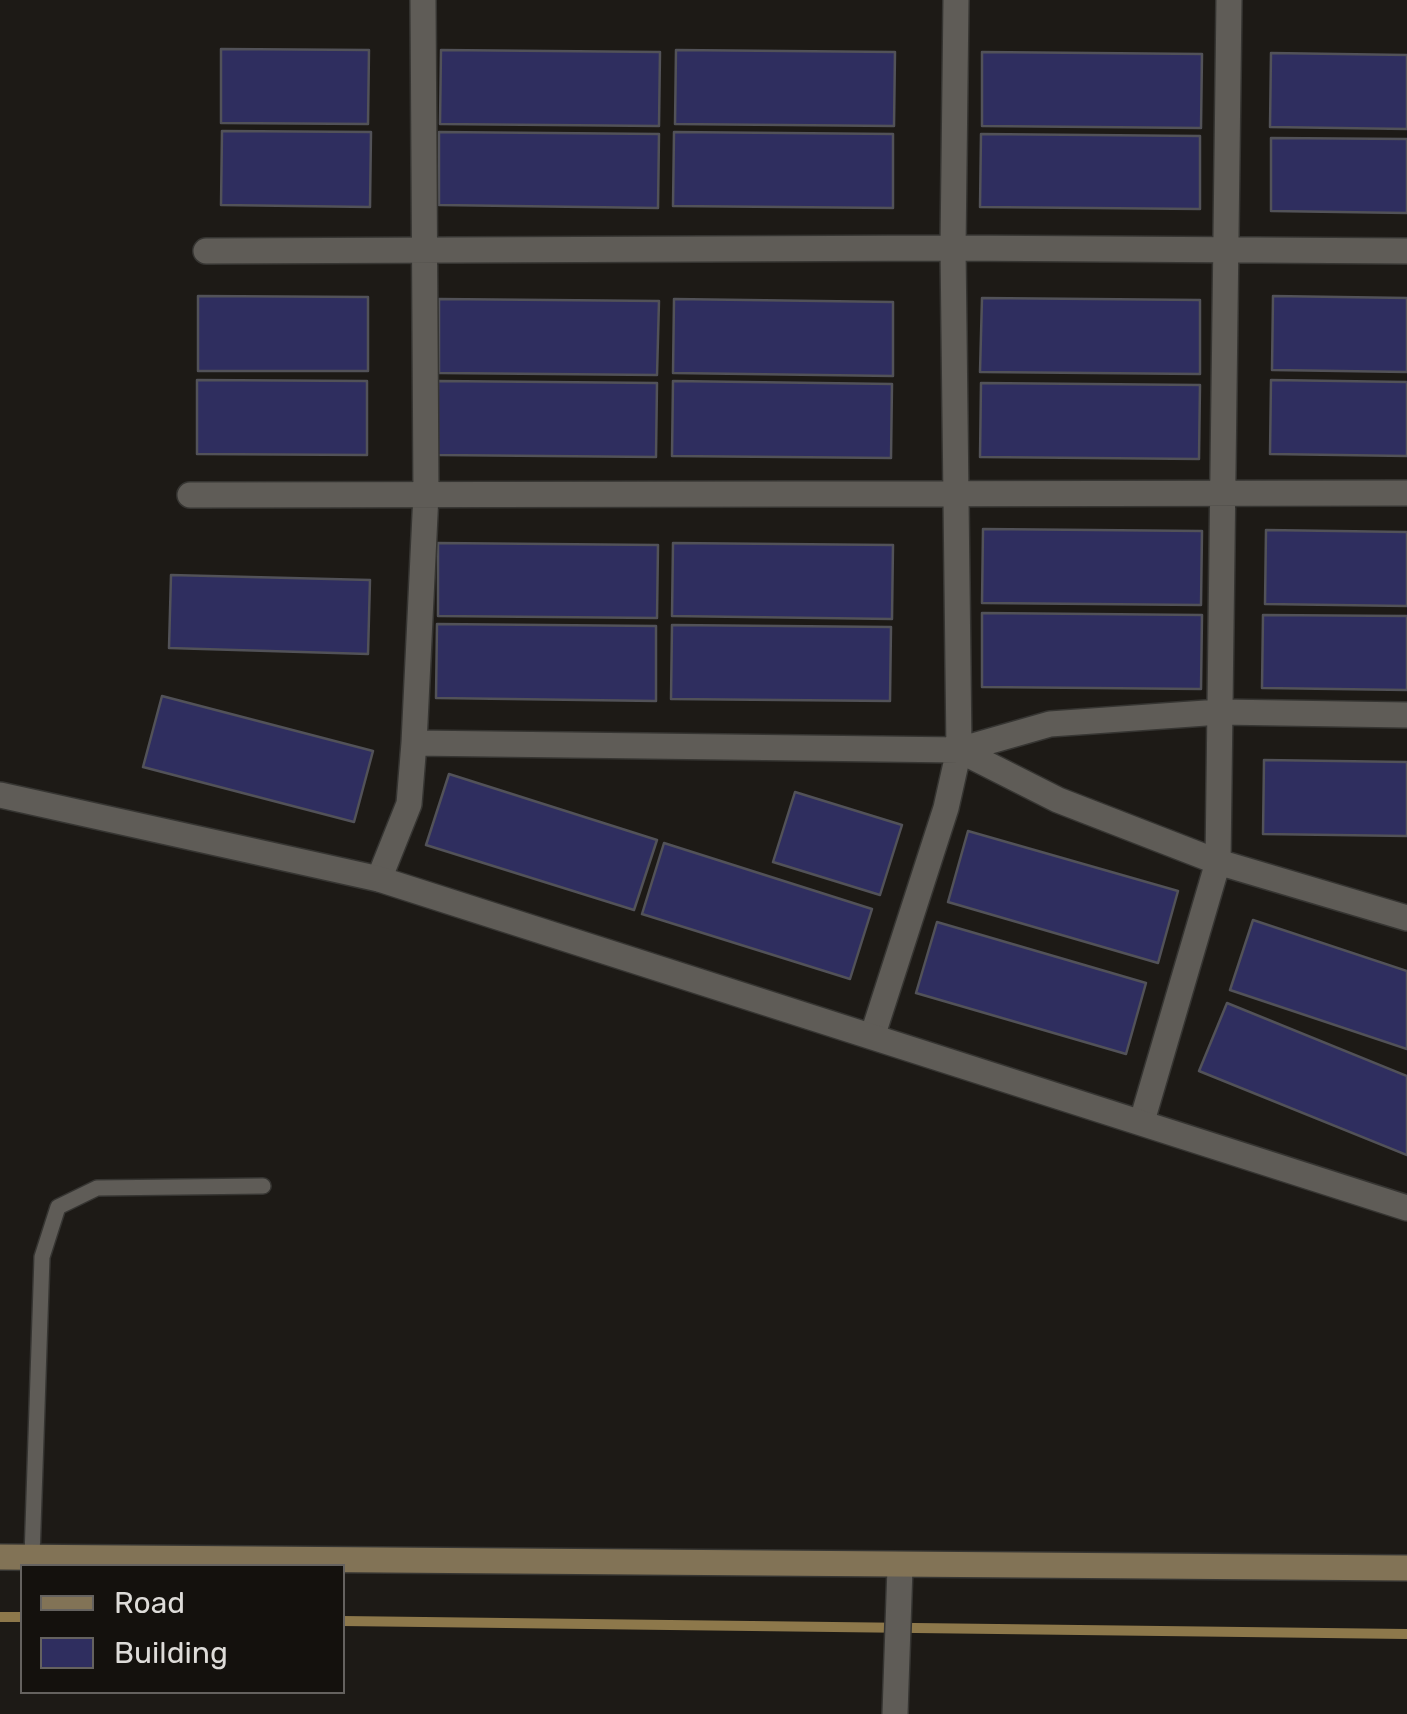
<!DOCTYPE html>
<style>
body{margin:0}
#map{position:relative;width:1407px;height:1714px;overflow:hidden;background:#1d1a16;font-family:Rubik,sans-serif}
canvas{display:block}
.legend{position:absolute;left:20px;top:1564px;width:325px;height:130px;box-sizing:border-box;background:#14110d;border:2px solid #65625f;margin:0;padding:12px 18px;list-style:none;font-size:30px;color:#dedcd9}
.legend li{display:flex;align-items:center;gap:20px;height:50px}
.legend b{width:50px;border:2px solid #65625f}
</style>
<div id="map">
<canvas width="1407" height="1714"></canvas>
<ul class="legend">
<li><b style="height:12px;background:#827356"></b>Road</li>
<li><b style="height:28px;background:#2f2e5f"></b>Building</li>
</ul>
</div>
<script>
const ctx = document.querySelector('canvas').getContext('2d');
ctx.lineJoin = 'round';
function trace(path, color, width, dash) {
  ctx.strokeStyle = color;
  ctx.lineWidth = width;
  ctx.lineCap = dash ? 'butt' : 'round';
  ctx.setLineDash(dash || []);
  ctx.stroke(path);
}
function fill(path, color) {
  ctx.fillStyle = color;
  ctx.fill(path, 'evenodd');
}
const stream = new Path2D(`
 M0,1617h22
 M342,1621l1065,13`);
const building = new Path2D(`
 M221,49l148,1 -1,74 -147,-1z
 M441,50l219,2 -1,74 -219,-2z
 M676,50l219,2 -1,74 -219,-2z
 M982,52l220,2 -1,74 -219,-2z
 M1271,53l136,2v74l-137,-2z
 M222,131l149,1 -1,75 -149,-2z
 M439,132l220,2 -1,74 -219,-3z
 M674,132l219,2v74l-220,-2z
 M981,134l219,2v73l-220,-2z
 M1271,138l136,1v74l-136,-2z
 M198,296l170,1v74h-170z
 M1273,296l134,2v74l-135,-2z
 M982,298l218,2v74l-220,-2z
 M439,299l220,2 -2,74 -218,-2z
 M674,299l219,3v74l-220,-3z
 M197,380l170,1v74l-170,-1z
 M1271,380l136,2v74l-137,-2z
 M438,381l219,2 -1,74 -219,-2z
 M673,381l219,3 -1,74 -219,-2z
 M981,383l219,2 -1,74 -219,-2z
 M983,529l219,2 -1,74 -219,-2z
 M1266,530l141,2v74l-142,-2z
 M438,543l220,2 -1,73 -219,-2z
 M673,543l220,2 -1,74 -220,-3z
 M171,575l199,5 -2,74 -199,-6z
 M982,613l220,2 -1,74 -219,-2z
 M1263,615l144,1v74l-145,-2z
 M437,624l219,2v75l-220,-3z
 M672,625l219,2 -1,74 -219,-2z
 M162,696l211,55 -19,71 -211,-55z
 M1264,760l143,2v74l-144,-2z
 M449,774l208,66 -23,70 -208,-65z
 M795,792l107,33 -22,70 -107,-33z
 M968,831l210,60 -20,72 -210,-61z
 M664,843l208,66 -22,70 -208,-65z
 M1253,920l154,51v78l-177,-59z
 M937,922l209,61 -20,71 -210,-61z
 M1227,1003l180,73v79l-208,-84z`);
const service = new Path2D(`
 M32,1557l10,-300 16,-50 39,-19 166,-2`);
const minor = new Path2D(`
 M206,251l747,-3 454,3
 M190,495l1217,-2
 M414,743l545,7 99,50 160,62 189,56
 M959,750l91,-26 170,-12 187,3
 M379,879l30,-75 5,-61 12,-249 -3,-494
 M873,1034l73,-226 13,-58 -6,-502 3,-248
 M1142,1121l76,-259 11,-862
 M895,1714l5,-147`);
const tertiary = new Path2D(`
 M0,795l379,84 1028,329`);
const secondary = new Path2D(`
 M0,1557l1407,11`);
trace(stream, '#8d784b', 10);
fill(building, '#2f2e5f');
trace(building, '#525258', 2.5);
trace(service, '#363532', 18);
trace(minor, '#363532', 28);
trace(tertiary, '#363532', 28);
trace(secondary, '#363532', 28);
trace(service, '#5f5c57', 15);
trace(minor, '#5f5c57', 25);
trace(tertiary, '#5f5c57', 25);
trace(secondary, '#827356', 25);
</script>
